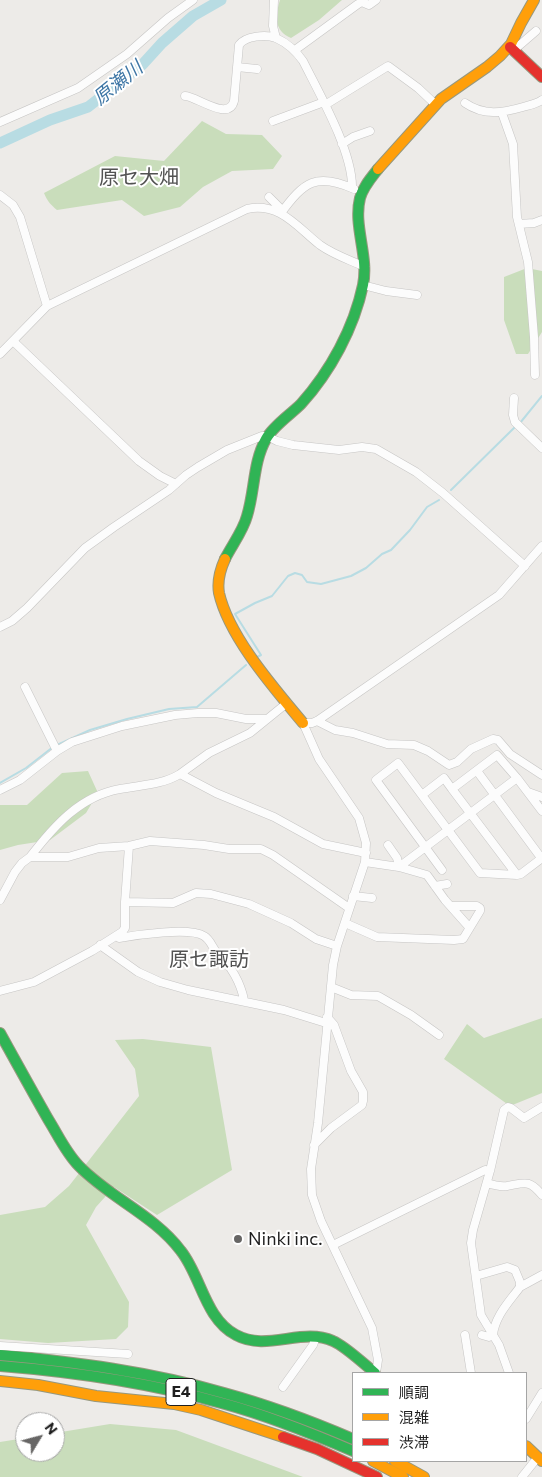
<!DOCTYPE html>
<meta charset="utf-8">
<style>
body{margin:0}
#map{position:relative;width:542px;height:1477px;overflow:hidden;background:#edebe8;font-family:Commissioner,"Noto Sans JP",sans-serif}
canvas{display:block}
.legend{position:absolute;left:352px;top:1372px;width:175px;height:90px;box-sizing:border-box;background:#fff;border:1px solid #a5a5a5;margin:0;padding:6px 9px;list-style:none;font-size:15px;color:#1f1f1f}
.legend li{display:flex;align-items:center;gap:10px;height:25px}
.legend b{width:25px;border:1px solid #a5a5a5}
.north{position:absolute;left:15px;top:1412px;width:50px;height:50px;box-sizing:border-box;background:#fff;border:1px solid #a5a5a5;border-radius:50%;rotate:53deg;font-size:14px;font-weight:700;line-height:20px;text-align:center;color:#1f1f1f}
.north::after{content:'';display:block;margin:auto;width:18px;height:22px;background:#676665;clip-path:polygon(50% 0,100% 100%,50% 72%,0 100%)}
</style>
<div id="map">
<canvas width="542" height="1477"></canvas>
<ul class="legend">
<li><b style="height:6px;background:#30b455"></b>順調</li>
<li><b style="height:6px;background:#ff9f0a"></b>混雑</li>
<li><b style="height:6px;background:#e5322d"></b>渋滞</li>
</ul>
<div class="north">N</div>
</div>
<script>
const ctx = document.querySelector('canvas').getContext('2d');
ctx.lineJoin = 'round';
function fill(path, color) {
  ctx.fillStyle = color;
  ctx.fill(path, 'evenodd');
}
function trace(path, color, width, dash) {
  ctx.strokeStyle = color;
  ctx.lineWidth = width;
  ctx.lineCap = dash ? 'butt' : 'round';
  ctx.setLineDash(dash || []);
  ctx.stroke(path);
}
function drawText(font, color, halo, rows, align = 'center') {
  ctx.font = font + ' Commissioner,"Noto Sans JP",sans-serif';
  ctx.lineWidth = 4;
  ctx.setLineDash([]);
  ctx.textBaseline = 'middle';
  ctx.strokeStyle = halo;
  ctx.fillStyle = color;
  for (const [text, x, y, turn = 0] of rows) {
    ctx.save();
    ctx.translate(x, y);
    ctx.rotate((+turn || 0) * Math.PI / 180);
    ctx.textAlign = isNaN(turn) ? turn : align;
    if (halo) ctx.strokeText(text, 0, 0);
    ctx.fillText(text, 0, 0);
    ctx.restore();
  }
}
const forest = new Path2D(`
 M280,0h62l-23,20 -28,18c-17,-7 -16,-22 -11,-38z
 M202,121l24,13 36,1 20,21 -9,13 -41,2 -29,16 -23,20 -36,9 -22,-16 -65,10c-6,-5 -10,-9 -13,-17l71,-37 49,5z
 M527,268l15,3v61l-14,22h-12l-12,-34v-43z
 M88,771l10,22 -12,20 -36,27 -32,5 -18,5v-45h27l35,-32z
 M542,1018v75l-32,13 -66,-47 23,-35 17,14z
 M143,1039l68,8 21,123 -75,45 -43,-28 -18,20 -10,18 43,77 -1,25 -12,12 -68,4 -48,-4v-124l45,-8 24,-21 70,-90 -4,-27 -20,-29z
 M110,1424l66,6 127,47h-303v-35l25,-4v14h30v-19z`);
const stream = new Path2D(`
 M520,423l22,-27
 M451,490l65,-64
 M257,657l4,-2 -26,-41 20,-11 17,-7 16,-20 7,-3 7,2 5,7 14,2 30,-8 15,-8 16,-14 9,-4 19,-20 17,-23 12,-7
 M57,745l33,-15 37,-11 42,-10 28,-2 49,-42
 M0,783l26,-15 27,-21`);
const river = new Path2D(`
 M0,143l50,-23 38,-13 54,-42 20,-22 31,-27 28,-16`);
const street = new Path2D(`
 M274,0l-1,26 3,12
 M295,50l63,-46 4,-2 7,3 7,-5
 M514,50l22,-19
 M237,67l20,2
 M185,96c11,0 44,26 49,5l5,-56c6,-9 27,-11 37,-7 11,5 20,13 27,23 16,32 50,91 49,127
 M465,103c19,13 37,10 58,4 7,-2 13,-3 19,-7
 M325,105l63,-39 30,22 17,16
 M502,113l11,31 4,73 11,45 6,75 1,38
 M273,121l51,-19
 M0,122l78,-34 49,-34 41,-36 25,-18
 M342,144l11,-7 17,-6
 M0,195l13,10 7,12 27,89
 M269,197l13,13
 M281,213c23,-31 35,-41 73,-24
 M519,224l15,-1 8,-3
 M363,285l23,6 31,4
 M13,341l126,120 21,15 16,8
 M0,354l47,-48 200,-97c33,-7 50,18 73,36 14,10 30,15 45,22
 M514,398l-1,17 2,7 27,26
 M0,627l12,-6 15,-13 58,-60 29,-21 55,-37 17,-15 12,-8 29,-17 35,-14h5l10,5 16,4 46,5 23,-3 14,2 40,23 27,21 82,73
 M25,687l32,64
 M287,703l-37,30 -41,20 -29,21 36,19 58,24 49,27 43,9
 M317,721l18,9 18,3 34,11 27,1 14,6 21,14 8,-3 14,-13 22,-10 5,1 12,14 32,21
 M303,723l16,36 40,59 7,25 -1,19 -28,84 -4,19 -15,158 -7,46 1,26 9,26 51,107 6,32 -2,13
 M303,723h9l5,-2 182,-126 43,-49
 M477,771l65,88
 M0,790l20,-10 37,-29 15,-9 50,-16 53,-11 23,-2h18l30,6h20
 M528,792l14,5
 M422,795l22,-17 8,11
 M388,845l9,13 2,9 28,8 18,25 24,27
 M30,857c24,-31 50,-61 90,-68 21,-4 42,-4 60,-15
 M365,862l34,5 118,-89
 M442,870l-66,-90 22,-17 82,110 37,2 4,-1 21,-16
 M517,875l-65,-86 45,-34 20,23 25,33
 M435,886l12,-2
 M353,896l19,2
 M0,900l15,-28 7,-9 8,-6h38l31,-9 30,-2 21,-5 54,4 25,4h32l12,6 76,53
 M125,902l48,1 23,-10 15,1 38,10 42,19 25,16 21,7
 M345,923l32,14 77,3 9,-1 17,-28v-3l-3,-2h-26
 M116,936l3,2c17,-3 71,-11 85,-2 7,4 8,12 14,18 13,11 23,30 26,46
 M100,945l38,27 22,10 28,8 96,20 42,13
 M331,987l20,8 27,1 33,19 28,20
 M0,991l34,-9 58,-31 30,-19 3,-4v-26l4,-56
 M314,1145l17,-17 31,-23 1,-4v-9l-12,-21 -17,-46 -7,-8
 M487,1183c6,2 13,4 20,3 18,-3 22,-7 35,9
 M333,1245l152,-75 5,1
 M476,1276l31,-9 8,3 5,12v5c-11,15 -25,29 -27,48l-4,2 -7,-2
 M520,1287l22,-12
 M465,1335l6,38
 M0,1346l128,8
 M509,1373l-10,-28 -18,-30 -10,-72 2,-13 17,-59 14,-61 4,-3 3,1 13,10 18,-11
 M283,1387l30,-42 3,-8
 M526,1419l16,-26
 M522,1477l16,-20`);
const fast = new Path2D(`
 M225,559c7,-14 18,-28 22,-43 8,-26 6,-54 19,-77 7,-13 24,-24 35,-35 29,-32 53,-76 62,-119 6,-29 -10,-59 -3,-87 3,-11 11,-20 18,-29
 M0,1033c16,29 32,58 48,86 10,16 18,34 31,47 31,32 75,49 102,85 20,25 24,68 55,84 31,17 66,-8 97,6 12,5 31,23 42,32
 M0,1355c76,7 151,17 224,38 44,12 87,28 129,46
 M0,1366c76,6 151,17 225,38 44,12 86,29 128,47`);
const slow = new Path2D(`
 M378,169l63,-70 46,-32 13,-11 11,-12 10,-21 13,-23
 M225,559c-5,11 -8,22 -6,34 10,44 55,95 84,130
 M0,1381l38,4 58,11 78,8 27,6 82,27
 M526,1446l16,15
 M373,1461l30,16
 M395,1461l29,16`);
const jam = new Path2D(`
 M510,47l32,30
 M283,1437l34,12 60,28`);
const markers = [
 [238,1239,5,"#676665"]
];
const shields = [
 [181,1392,30]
];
const shieldNames = [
 ["E4",181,1392]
];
const poiNames = [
 ["Ninki inc.",248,1239]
];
const waterNames = [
 ["原瀬川",118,83,-39]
];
const quarterNames = [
 ["原セ大畑",139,177],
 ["原セ諏訪",209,959]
];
fill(forest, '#c9ddbb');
trace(stream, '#b8dce3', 2);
trace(river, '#b8dce3', 11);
trace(street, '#c6c5c4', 9);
trace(fast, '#97987e', 12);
trace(slow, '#97987e', 12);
trace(jam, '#97987e', 12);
trace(street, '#fcfcfc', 8);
trace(fast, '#30b455', 10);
trace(slow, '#ff9f0a', 10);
trace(jam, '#e5322d', 10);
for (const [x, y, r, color] of markers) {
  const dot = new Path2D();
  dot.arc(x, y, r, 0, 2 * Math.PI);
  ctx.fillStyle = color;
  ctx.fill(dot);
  trace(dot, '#fff', 2);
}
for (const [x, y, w] of shields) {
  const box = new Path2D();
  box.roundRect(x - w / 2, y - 13.5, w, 27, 4);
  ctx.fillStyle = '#fff';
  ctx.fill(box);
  trace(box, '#1f1f1f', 1);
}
drawText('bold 16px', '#1f1f1f', null, shieldNames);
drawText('18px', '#1f1f1f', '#fff', poiNames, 'left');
drawText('italic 19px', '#3f77a6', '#fff', waterNames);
drawText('20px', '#525252', '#fff', quarterNames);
</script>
